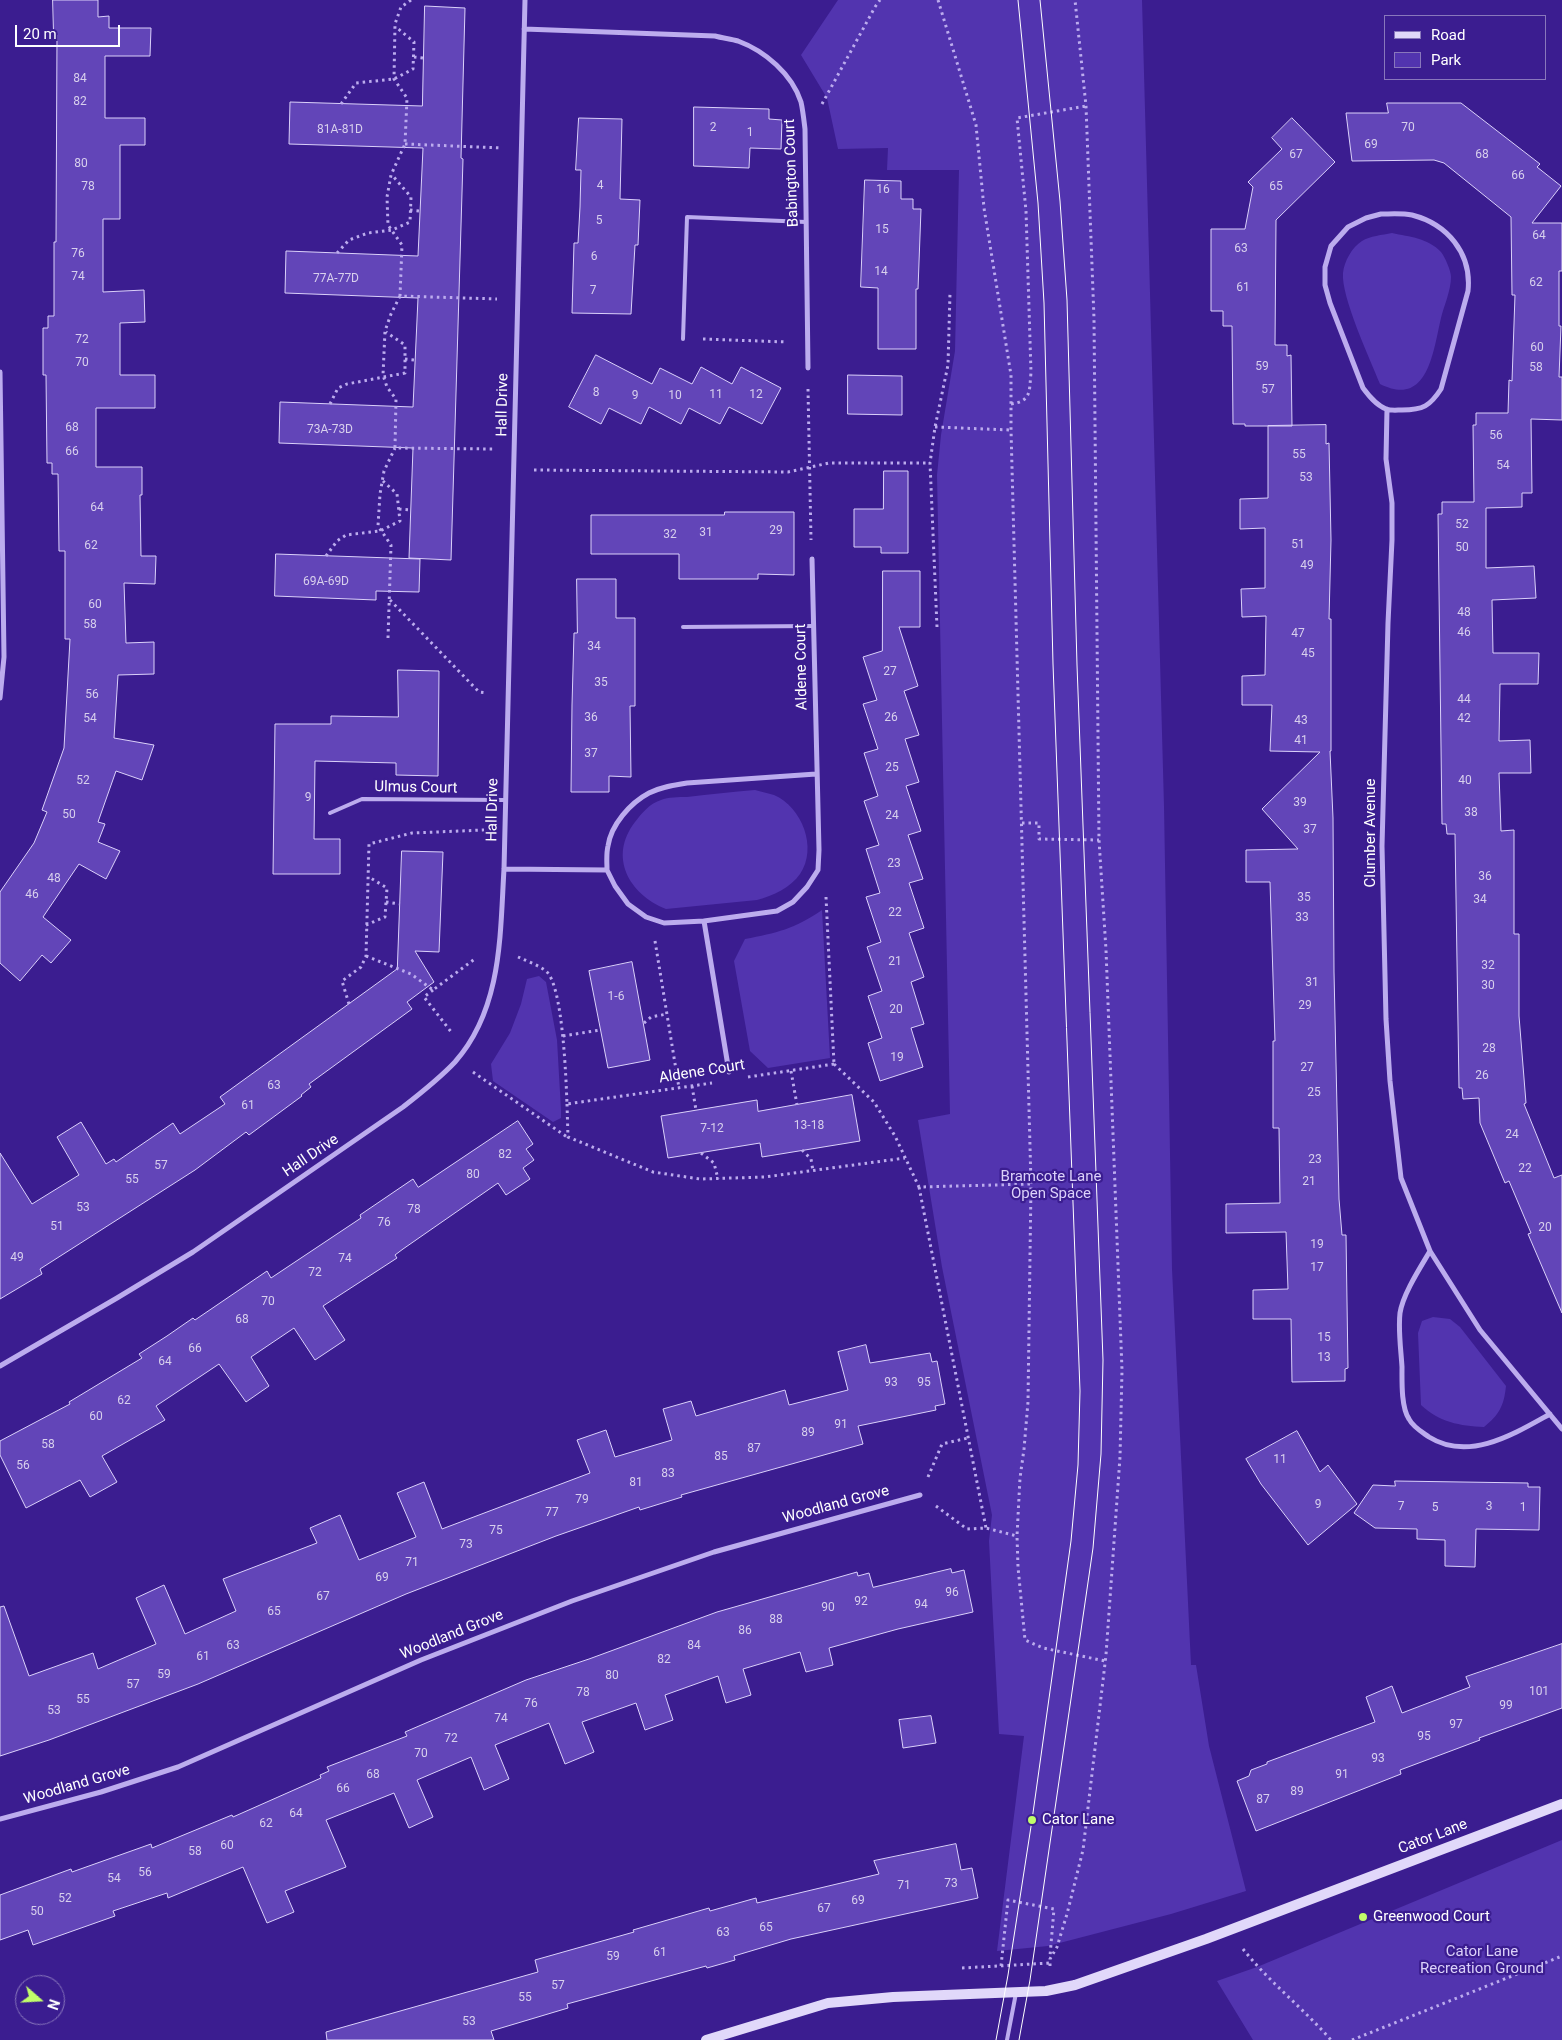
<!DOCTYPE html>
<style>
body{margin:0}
#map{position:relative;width:1562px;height:2040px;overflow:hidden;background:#3b1d90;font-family:Roboto,sans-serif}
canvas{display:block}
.legend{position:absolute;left:1384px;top:15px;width:162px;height:65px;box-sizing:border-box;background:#3b1d90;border:1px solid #8977bc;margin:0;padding:6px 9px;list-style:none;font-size:15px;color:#fff}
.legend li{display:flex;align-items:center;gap:10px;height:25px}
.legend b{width:25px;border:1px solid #8977bc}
.north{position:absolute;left:15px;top:1975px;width:50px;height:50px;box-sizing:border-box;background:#3b1d90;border:1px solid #8977bc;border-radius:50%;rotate:109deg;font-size:14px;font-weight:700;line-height:20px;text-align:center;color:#fff}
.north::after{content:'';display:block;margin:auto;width:18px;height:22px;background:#c1fd6a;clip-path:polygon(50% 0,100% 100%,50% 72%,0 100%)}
.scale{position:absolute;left:15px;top:25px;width:105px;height:22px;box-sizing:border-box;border:2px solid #fff;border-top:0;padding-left:6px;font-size:15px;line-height:18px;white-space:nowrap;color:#fff;-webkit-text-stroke:4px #3b1d90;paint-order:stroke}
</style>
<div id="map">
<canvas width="1562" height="2040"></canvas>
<ul class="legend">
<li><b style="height:6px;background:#e1d8fa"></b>Road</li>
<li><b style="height:14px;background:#5234af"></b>Park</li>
</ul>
<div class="north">N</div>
<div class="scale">20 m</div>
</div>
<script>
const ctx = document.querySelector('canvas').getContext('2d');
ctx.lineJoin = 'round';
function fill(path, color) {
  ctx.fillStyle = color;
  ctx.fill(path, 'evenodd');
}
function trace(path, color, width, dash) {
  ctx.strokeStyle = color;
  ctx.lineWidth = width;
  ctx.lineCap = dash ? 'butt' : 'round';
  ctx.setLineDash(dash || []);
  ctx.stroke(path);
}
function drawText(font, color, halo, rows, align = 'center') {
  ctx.font = font + ' Roboto,sans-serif';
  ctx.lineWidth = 4.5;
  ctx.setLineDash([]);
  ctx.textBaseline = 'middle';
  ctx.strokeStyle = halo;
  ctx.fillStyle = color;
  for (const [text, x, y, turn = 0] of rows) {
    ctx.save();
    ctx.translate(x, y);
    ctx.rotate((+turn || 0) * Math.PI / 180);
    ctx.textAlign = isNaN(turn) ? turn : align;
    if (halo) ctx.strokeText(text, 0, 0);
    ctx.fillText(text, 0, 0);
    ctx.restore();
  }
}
const green = new Path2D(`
 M838,0h304l22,806 8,463 19,396h5l13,81 37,145 -75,23 -123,32 -51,5 27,-215 -25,-2 -10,-193 3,-26 -50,-248 -24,-147 32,-6 -13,-639 4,-40 14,-84 4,-181h-72l1,-22 -50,1 -11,-51 -26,-43z
 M1392,233c18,4 36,5 49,19 4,5 10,19 10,25 0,13 -7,29 -10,41 -8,34 -13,90 -61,66 -10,-25 -39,-87 -37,-111 1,-11 9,-26 19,-32 8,-5 20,-6 30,-8z
 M755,790c6,2 13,3 19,5 28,12 44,53 26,79 -9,13 -27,22 -43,26l-91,9c-37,-15 -58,-52 -31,-87 7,-9 14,-18 26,-22 7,-3 18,-3 26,-3 23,-3 45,-5 68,-7z
 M822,910l8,148 -62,10 -18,-17 -16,-90 11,-22c32,-6 49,-10 77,-29z
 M539,976l7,6 11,58 4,70v8l-8,4 -60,-41 -2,-17 19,-31 11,-29 6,-25z
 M1433,1317l17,2 10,8 46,59c-2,20 -7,29 -22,41 -24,-1 -45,-5 -63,-22l-3,-72 4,-12z
 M1562,1840v200h-309l-36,-59 40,-14z`);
const building = new Path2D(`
 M53,0h45v17l11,-1v12h42l-1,28h-45v62h40v27h-25v74h-17v73l41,-2 1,32 -25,1v52h35v33h-59v59h46v28h-2l1,61h15l-1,28 -31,-1 2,60 28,-1v32l-36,1 -4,63 40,7 -12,35 -26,-9 -18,51 7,2 -7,18 22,9 -14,28 -27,-15 -36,53 28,23 -20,23 -9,-8 -22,26 -20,-18v-71l34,-49 13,-31 -5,-2 22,-62 6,-109h-5v-88h-6l-1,-77h-6v-11h-5l-1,-88h-3v-47h5v-12h6v-74h2l1,-207h-3z
 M425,6l40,2 -4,150 2,1 -12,401 -42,-2 4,-110 -134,-5 1,-41 133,5 5,-109 -133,-5 1,-42 132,5 5,-108 -134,-4 1,-42 132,4z
 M1387,103h74l79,61 -3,3 24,19 -29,37h30v48h-3v55h2l-2,51h3v43l-31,-1 1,74h-10v14l-36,1v60l48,-2 2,32 -44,2 1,53h46l-1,31h-38l-1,57 31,-1 1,33h-32l2,58 13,-1v104h5v82l7,87 -2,1 30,74 8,-3v138l-34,-79 3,-1 -22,-52 -4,2 -25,-60 -1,-25 -16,1 -1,-11h-3l-4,-254h-8l-1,-10h-4l-4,-310h4v-12h32l-1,-77h3v-12h32l1,-33 3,1 3,-86h-3l-1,-78 -67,-54 -10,-3 -82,1 -6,-48h42z
 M694,107l75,2v10l13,1 -1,29 -31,-1 -1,20 -55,-2z
 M579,118l43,1 -2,80 20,1 -2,45h-3l-4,69 -59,-1 2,-70h4l2,-36 1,-37h-5z
 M1292,118l43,44 -59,58 -1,125h12v11l4,-1 1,71h-47v-2h-12l-1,-98h-9v-15h-12v-82h34l8,-42 -5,-5 34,-33 -10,-11z
 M865,180l36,1v18h12v10h8l-3,80h-2v60h-38v-61l-17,-1z
 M596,355l56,29 8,-16 32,16 9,-17 31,17 9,-17 40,21 -19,36 -33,-17 -9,17 -31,-16 -8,16 -32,-17 -8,17 -32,-16 -8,16 -32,-17z
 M848,375l54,1v39l-54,-1z
 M1326,425v19l3,-1 2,97 -2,79h2v132h-1l3,67 1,154 5,227 3,36h4l2,133 -3,1v12l-53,1 -1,-63h-38v-29l35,-1 -2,-57 -60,1v-29l54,-1 -1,-75h-6v-87h2l-5,-159h-24v-32l52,-1 -36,-40 58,-57 -50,-1 2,-46h-30v-29l23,-1 1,-59 -24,1 -1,-28 24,-1v-60l-25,1v-30l28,-1v-72z
 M884,471h24v82h-27v-6h-27v-38h29z
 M725,512h69v63l-36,-1v5h-79v-25h-88v-39h133z
 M276,554l144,5 -1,33 -43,-1v9l-101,-4z
 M883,571h37v56h-21l19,59 -14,5 15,44 -14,4 14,43 -13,4 15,45 -13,4 15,44 -14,4 15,45 -15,5 15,44 -13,5 13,42 -13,4 12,39 -43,14 -12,-38 14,-5 -14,-42 14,-5 -15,-44 14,-5 -15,-45 14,-4 -14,-44 13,-4 -15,-44 14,-5 -14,-43 14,-4 -15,-45 14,-4 -14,-43 19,-6z
 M577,579h39v39h19v88h-5l1,71 -22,-1v16h-38l1,-87 2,-72h3z
 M398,670l41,1 -1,105 -42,-1v-12l-81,-2 -1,78h26v35h-67l2,-150h56v-8l67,1z
 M402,851l41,1 -4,100 -24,-1 19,31 -27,20 5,7 -103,75 2,3 -10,8 1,1 -53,39 -3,-3 -51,38 -155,99 2,5 -42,25v-146l32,51 47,-29 -22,-38 24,-15 25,42 8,-5 2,3 57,-39 7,11 45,-30 -5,-7 177,-128z
 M632,962l18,98 -42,8 -19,-97z
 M852,1095l8,46 -98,16 -2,-14 -92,15 -7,-42 96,-16 1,11z
 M518,1121l15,23 -7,5 8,11 -11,8 7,11 -24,16 -8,-12 -95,66 -8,6 2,3 -74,48 22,34 -30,20 -21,-32 -43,29 18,29 -23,16 -27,-38 -63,42 9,14 -63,36 15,26 -27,15 -10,-17 -54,28 -26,-53v-14l70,-37 -1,-2 73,-44 -3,-4 28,-18 26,-18 2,2 72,-49 4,7 90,-60 -1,-3 53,-36 5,8z
 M866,1345l4,18 60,-10 2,9 5,-1 8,43 -10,2 1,4 -78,16 5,18 -182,51 1,2 -42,13 -1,-3 -83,29 -150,58 -208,90 -149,56 -49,16v-149l4,-1 25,70 64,-23 5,16 58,-25 -20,-46 28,-13 21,49 51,-23 -13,-32 94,-36 -7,-15 30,-13 19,45 57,-23 -19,-44 27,-11 18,47 148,-56 -13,-33 29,-10 9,27 57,-17 -9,-31 28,-8 5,15 89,-26 4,15 59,-15 -10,-38z
 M1297,1431l23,41 8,-7 29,39 -49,41 -47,-61 -15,-25z
 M1395,1481l133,2v4h12l-1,43 -63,-1 -1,38 -30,-1v-26l-28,-1v-10l-42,-1 -21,-15 19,-28 22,1z
 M951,1569l1,4 12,-3 9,42 -75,17 -69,19 4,17 -27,7 -6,-20 -57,17 8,26 -25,8 -8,-27 -53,19 8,25 -28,10 -9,-27 -54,19 12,30 -29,12 -16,-41 -54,22 14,34 -25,11 -13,-33 -54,23 16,37 -24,11 -15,-35 -68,27 20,47 -61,24 9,21 -27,11 -24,-56 -75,31 -1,-5 -54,18 2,5 -82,29 -5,-15 -28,10v-45l71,-26 1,3 79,-28 1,4 80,-33 1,2 88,-39 -1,-3 9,-4 -2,-4 80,-31 -2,-4 121,-52 63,-21 128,-47 140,-40 1,4 11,-3 4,14z
 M1562,1644v64l-83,30 1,2 -80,30 1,4 -145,57 -19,-50 12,-5 2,-6 16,-6v-2l108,-40 -9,-25 26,-11 10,27 68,-26 -4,-10z
 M931,1716l5,27 -33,5 -4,-28z
 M956,1844l5,26 11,-2 6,30 -187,41 -57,17 1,4 -28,8 -1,-2 -139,38 1,4 -77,23 3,9h-167l-1,-8 212,-60 -3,-12 99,-28 -1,-2 76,-22 1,3 46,-13 1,5 122,-29 -5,-13z`);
const path = new Path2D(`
 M411,0l-10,7 -6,17 -1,55 13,19 -2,46 -14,31 -4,22 1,28 14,20 -2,51 97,3
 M938,0l38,125 8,83 27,167v55l20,754 -3,218 -4,47 -4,29 -3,58 1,31 7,73 18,8 62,13
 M414,57l9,1
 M341,104l15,-21 38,-4 19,-10 1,-27 -18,-15
 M822,104l53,-97 5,-7
 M405,144l97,4
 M410,210l10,1
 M337,253l12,-13 19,-7 24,-3 18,-8 1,-25 -19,-22
 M400,296l-9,18 -6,17 -2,44 4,12 9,12 -1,49 99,1
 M703,339l84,3
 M405,359l10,1
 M808,389l3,151
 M330,404l8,-16 9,-4 58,-11v-28l-19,-13
 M1011,404c21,-3 18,-13 20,-31l-5,-162 -9,-93 69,-12
 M935,427l76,3
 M534,470l254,2 41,-9h101
 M399,509l12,1
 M326,556l11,-15 9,-6 34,-4 20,-10 -3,-27 -14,-13
 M390,600l89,92 8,1
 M937,627l-7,-164 5,-36 13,-62 2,-72
 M388,638l3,-93 -13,-19 2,-32 4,-23 11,-23
 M1022,823h17v16l60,1
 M826,897l8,167
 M386,902l14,2
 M366,925l19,-8 2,-29 -18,-11
 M655,941l24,147
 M366,956l45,18 22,16 43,-32
 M518,957c9,4 20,8 28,14 17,14 20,109 21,133l145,-21
 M433,990l-9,7 28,36
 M349,1004l-7,-23 19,-14 5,-11 3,-112 43,-11 72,-3
 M644,1023l7,-6 16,-3
 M563,1036l37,-6
 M834,1064l40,38 21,34 24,51 112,-3
 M791,1071l6,34
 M473,1072l94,65
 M748,1077l86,-13
 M692,1086l4,24
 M567,1104l1,33 85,35 47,7 65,-2 140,-19
 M802,1150l9,9 2,12
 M701,1153l13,10 4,16
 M919,1187l67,341
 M928,1477l14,-33 26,-6
 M936,1506l31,23 19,-1 31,8
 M1243,1949c26,33 60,59 88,91
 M1001,1966l7,-66 46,9 -4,47
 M1050,1966v-7l7,-12 10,-33 16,-64 23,-195 14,-198 2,-87 -16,-420 -7,-110 -5,-521 -8,-213 -11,-106
 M962,1968l88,-5
 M1352,2040l210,-84`);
const lane = new Path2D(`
 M683,339l4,-122 119,5
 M683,627l130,-1
 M330,813l32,-14 143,1
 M1007,2040l9,-47`);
const street = new Path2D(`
 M524,29l191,7c7,2 16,3 23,5 27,10 54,33 63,61 2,9 3,19 4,27l3,239
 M1381,214c9,0 21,-1 31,1 35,9 60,38 56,76l-27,98c-11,17 -18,21 -39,21 -5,0 -11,1 -16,-1 -10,-4 -17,-13 -23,-21l-33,-85 -5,-18v-18l6,-21 17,-19 18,-9z
 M0,372l4,285 -4,41
 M1387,409l-1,50 6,44v37l-4,83 -6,223 4,173 4,62 11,97 29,73 50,79 82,99
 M504,869l103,1c0,-8 -1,-16 1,-24 3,-21 22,-43 41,-53 12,-6 25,-8 38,-10l129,-9
 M607,870l8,16 13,18 18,13 18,6 40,-2 73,-10 16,-9 14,-15 11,-17 1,-20 -7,-291
 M704,921l25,151
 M1430,1251c-10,17 -27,43 -30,62 -2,17 1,37 2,54 0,14 -1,40 7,52 4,8 13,13 20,18 40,25 85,-3 121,-23
 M0,1366l117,-68 76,-46 210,-145c18,-14 36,-28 52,-45 47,-53 45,-126 49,-193l21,-869
 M0,1819l101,-27 77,-25 243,-107 151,-59 142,-49 206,-57`);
const secondary = new Path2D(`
 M706,2040l122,-37 65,-6 153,-6 29,-6 131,-46 356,-135`);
const tram = new Path2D(`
 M996,2040l12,-65 24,-155 39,-279 7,-76 2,-74 -27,-727 -9,-361 -6,-100 -20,-203
 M1019,2040l11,-60 63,-432 8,-94 2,-94 -26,-695 -10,-365 -7,-99 -20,-201`);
const markers = [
 [1032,1820,5,"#c1fd6a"],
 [1363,1917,5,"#c1fd6a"]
];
const numberNames = [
 ["84",80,79],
 ["82",80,102],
 ["2",713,128],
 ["70",1408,128],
 ["81A-81D",340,130],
 ["1",750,133],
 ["69",1371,145],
 ["67",1296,155],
 ["68",1482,155],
 ["80",81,164],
 ["66",1518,176],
 ["4",600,186],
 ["78",88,187],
 ["65",1276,187],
 ["16",883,190],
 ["5",599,221],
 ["15",882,230],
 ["64",1539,236],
 ["63",1241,249],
 ["76",78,254],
 ["6",594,257],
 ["14",881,272],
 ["74",78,277],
 ["77A-77D",336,279],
 ["62",1536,283],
 ["61",1243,288],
 ["7",593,291],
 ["72",82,340],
 ["60",1537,348],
 ["70",82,363],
 ["59",1262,367],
 ["58",1536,368],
 ["57",1268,390],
 ["8",596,393],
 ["11",716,395],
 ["12",756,395],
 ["9",635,396],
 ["10",675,396],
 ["68",72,428],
 ["73A-73D",330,430],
 ["56",1496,436],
 ["66",72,452],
 ["55",1299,455],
 ["54",1503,466],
 ["53",1306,478],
 ["64",97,508],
 ["52",1462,525],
 ["29",776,531],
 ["31",706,533],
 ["32",670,535],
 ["51",1298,545],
 ["62",91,546],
 ["50",1462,548],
 ["49",1307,566],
 ["69A-69D",326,582],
 ["60",95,605],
 ["48",1464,613],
 ["58",90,625],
 ["46",1464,633],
 ["47",1298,634],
 ["34",594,647],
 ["45",1308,654],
 ["27",890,672],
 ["35",601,683],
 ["56",92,695],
 ["44",1464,700],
 ["36",591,718],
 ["26",891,718],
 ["54",90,719],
 ["42",1464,719],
 ["43",1301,721],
 ["41",1301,741],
 ["37",591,754],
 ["25",892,768],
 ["52",83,781],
 ["40",1465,781],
 ["9",308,798],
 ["39",1300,803],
 ["38",1471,813],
 ["50",69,815],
 ["24",892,816],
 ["37",1310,830],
 ["23",894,864],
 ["36",1485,877],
 ["48",54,879],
 ["46",32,895],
 ["35",1304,898],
 ["34",1480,900],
 ["22",895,913],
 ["33",1302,918],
 ["21",895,962],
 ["32",1488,966],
 ["31",1312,983],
 ["30",1488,986],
 ["1-6",616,997],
 ["29",1305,1006],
 ["20",896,1010],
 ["28",1489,1049],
 ["19",897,1058],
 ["27",1307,1068],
 ["26",1482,1076],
 ["63",274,1086],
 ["25",1314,1093],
 ["61",248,1106],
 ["13-18",809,1126],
 ["7-12",712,1129],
 ["24",1512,1135],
 ["82",505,1155],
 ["23",1315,1160],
 ["57",161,1166],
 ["22",1525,1169],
 ["80",473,1175],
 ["55",132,1180],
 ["21",1309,1182],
 ["53",83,1208],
 ["78",414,1210],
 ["76",384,1223],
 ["51",57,1227],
 ["20",1545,1228],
 ["19",1317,1245],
 ["49",17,1258],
 ["74",345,1259],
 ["17",1317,1268],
 ["72",315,1273],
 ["70",268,1302],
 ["68",242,1320],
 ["15",1324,1338],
 ["66",195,1349],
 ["13",1324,1358],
 ["64",165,1362],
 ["93",891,1383],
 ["95",924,1383],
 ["62",124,1401],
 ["60",96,1417],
 ["91",841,1425],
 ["89",808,1433],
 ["58",48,1445],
 ["87",754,1449],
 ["85",721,1457],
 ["11",1280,1460],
 ["56",23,1466],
 ["83",668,1474],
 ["81",636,1483],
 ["79",582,1500],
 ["9",1318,1505],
 ["7",1401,1507],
 ["3",1489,1507],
 ["5",1435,1508],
 ["1",1523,1508],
 ["77",552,1513],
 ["75",496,1531],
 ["73",466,1545],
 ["71",412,1563],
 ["69",382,1578],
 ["96",952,1593],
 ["67",323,1597],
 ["92",861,1602],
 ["94",921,1605],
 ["90",828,1608],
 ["65",274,1612],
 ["88",776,1620],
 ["86",745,1631],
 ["63",233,1646],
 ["84",694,1646],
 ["61",203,1657],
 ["82",664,1660],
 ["59",164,1675],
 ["80",612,1676],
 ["57",133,1685],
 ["101",1539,1692],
 ["78",583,1693],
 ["55",83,1700],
 ["76",531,1704],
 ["99",1506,1706],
 ["53",54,1711],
 ["74",501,1719],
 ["97",1456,1725],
 ["95",1424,1737],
 ["72",451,1739],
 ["70",421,1754],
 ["93",1378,1759],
 ["68",373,1775],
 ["91",1342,1775],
 ["66",343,1789],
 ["89",1297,1792],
 ["87",1263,1800],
 ["64",296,1814],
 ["62",266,1824],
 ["60",227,1846],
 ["58",195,1852],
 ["56",145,1873],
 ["54",114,1879],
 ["73",951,1884],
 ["71",904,1886],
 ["52",65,1899],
 ["69",858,1901],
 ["67",824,1909],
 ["50",37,1912],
 ["65",766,1928],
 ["63",723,1933],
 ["61",660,1953],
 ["59",613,1957],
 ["57",558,1986],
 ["55",525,1998],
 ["53",469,2022]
];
const streetNames = [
 ["Babington Court",792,173,-92],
 ["Hall Drive",503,405,-89],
 ["Aldene Court",802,667,-91],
 ["Ulmus Court",416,788,1],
 ["Hall Drive",493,810,-89],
 ["Clumber Avenue",1371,833,-90],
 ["Aldene Court",702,1072,-9],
 ["Hall Drive",311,1156,-34],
 ["Woodland Grove",836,1505,-15],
 ["Woodland Grove",452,1635,-22],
 ["Woodland Grove",77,1785,-16],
 ["Cator Lane",1433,1837,-21]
];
const parkNames = [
 ["Bramcote Lane",1051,1177],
 ["Open Space",1051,1194],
 ["Cator Lane",1482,1952],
 ["Recreation Ground",1482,1969]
];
const poiNames = [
 ["Cator Lane",1042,1820],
 ["Greenwood Court",1373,1917]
];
fill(green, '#5234af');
fill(building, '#6245b8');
trace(building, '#dbd1fa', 1);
trace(path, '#bcacee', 3, [2.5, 4]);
trace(lane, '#bcacee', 4);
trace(street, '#bcacee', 5);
trace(secondary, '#e1d8fa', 10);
trace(tram, '#fff', 1);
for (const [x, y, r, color] of markers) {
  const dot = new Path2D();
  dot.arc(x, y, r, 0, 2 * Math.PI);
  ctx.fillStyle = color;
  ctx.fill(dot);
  trace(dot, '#3b1d90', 2);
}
drawText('12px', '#d8d0ed', null, numberNames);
drawText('15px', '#fff', '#3b1d90', streetNames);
drawText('15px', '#dbd1fa', '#3b1d90', parkNames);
drawText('15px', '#fff', '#3b1d90', poiNames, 'left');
</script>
